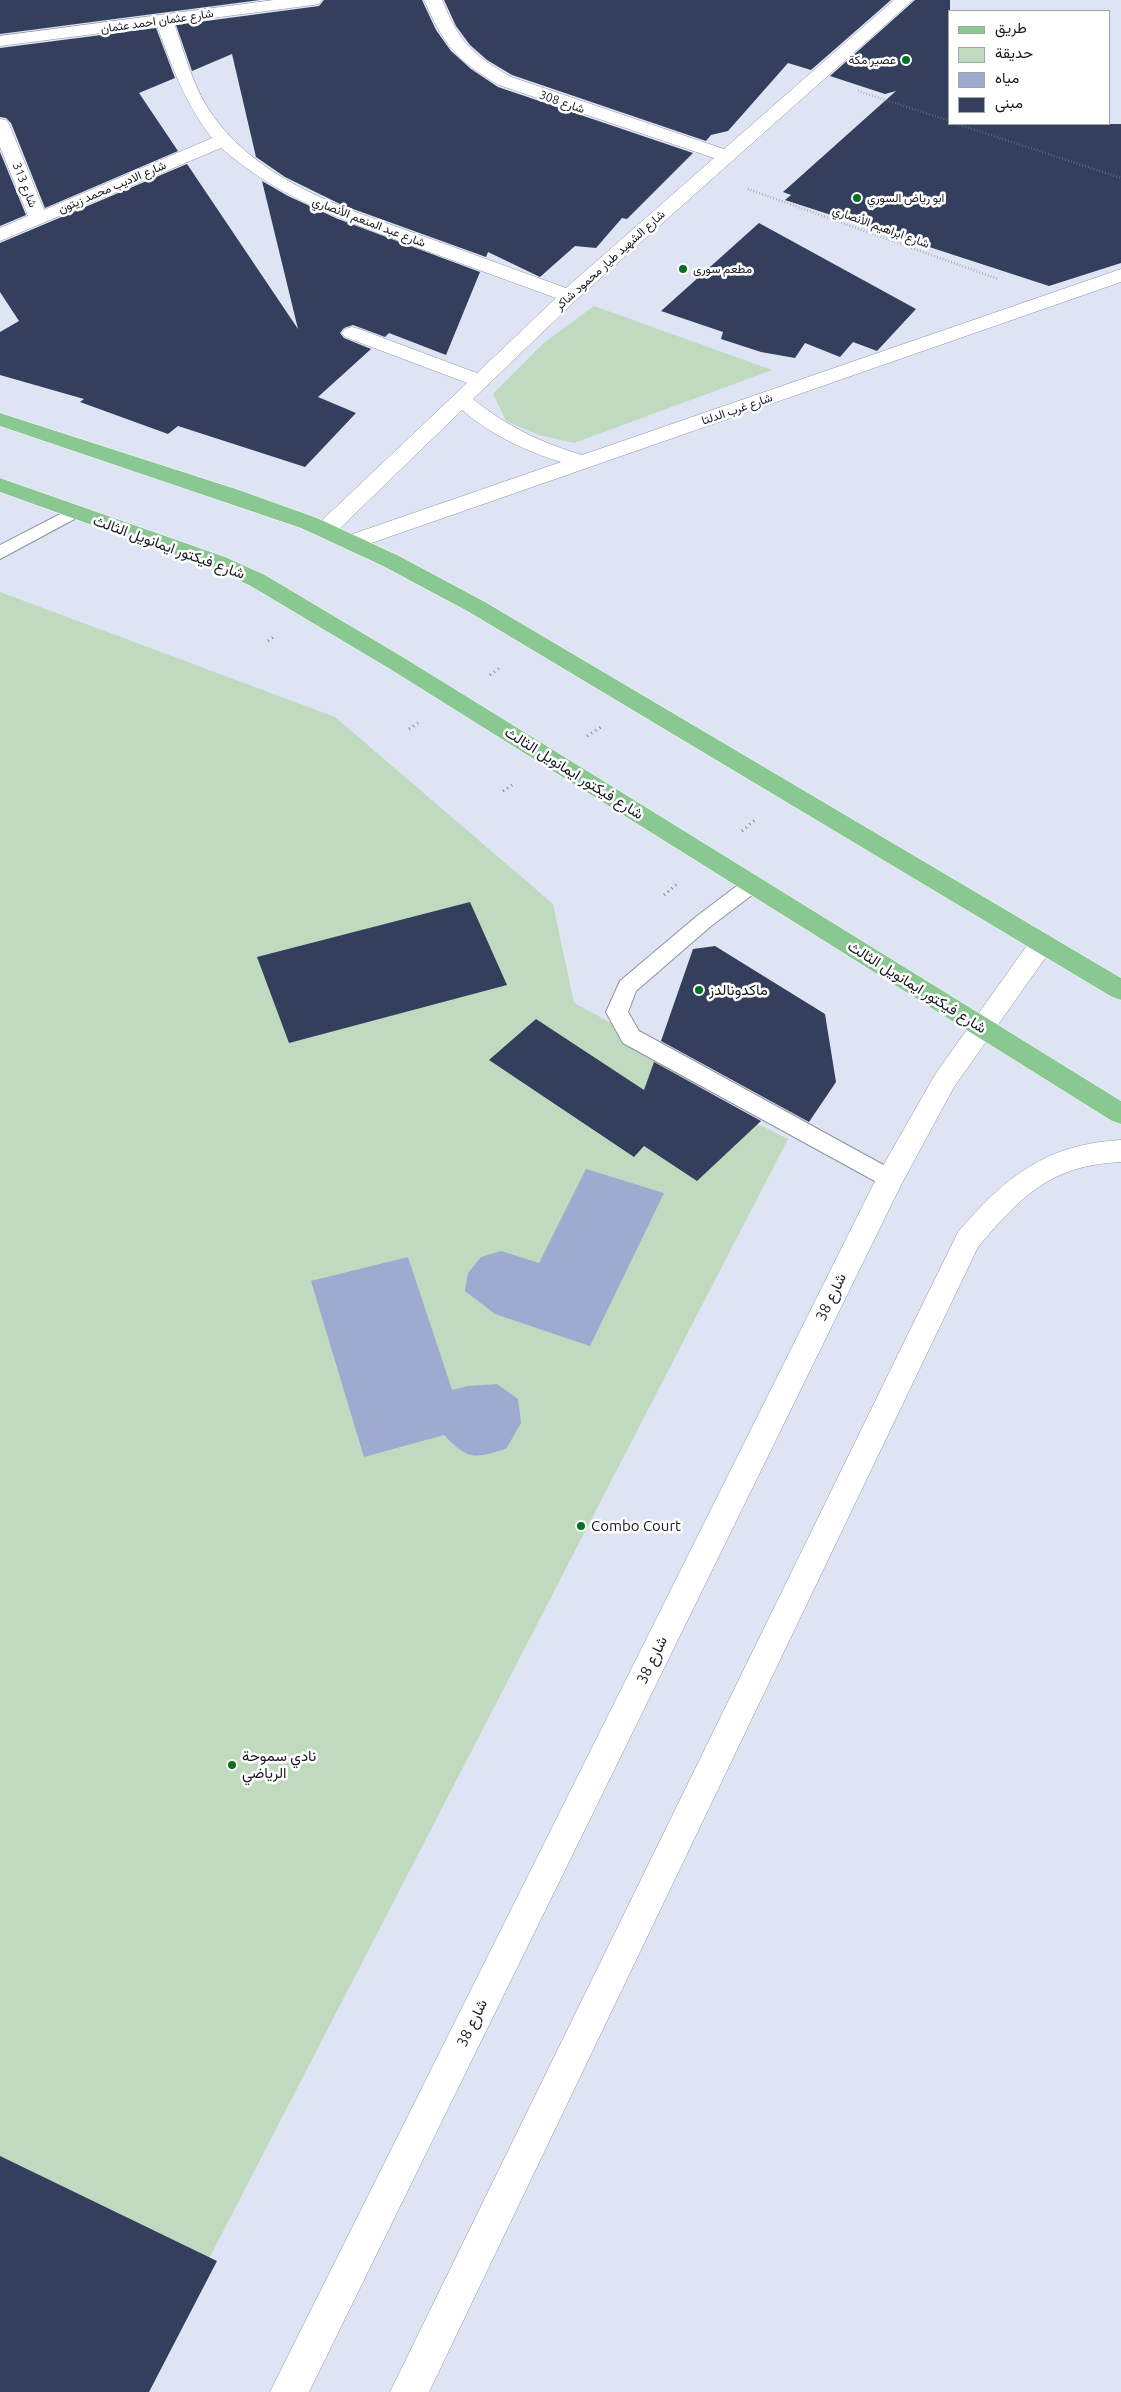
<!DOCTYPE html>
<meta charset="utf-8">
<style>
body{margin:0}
#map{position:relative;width:1121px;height:2392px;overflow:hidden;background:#dee4f4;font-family:Ubuntu,Vazirmatn,sans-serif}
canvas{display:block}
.legend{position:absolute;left:948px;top:10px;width:162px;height:115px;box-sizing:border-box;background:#fff;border:1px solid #a2a3a5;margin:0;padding:6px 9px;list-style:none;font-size:15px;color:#17191e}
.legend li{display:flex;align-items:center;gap:10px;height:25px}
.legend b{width:25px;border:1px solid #a2a3a5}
</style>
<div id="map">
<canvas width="1121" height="2392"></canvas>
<ul class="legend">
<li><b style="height:6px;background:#89c891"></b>طريق</li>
<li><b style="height:14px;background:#bfdabf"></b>حديقة</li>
<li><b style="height:14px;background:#9eaad0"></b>مياه</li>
<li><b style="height:14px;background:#343e5d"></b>مبنى</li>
</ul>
</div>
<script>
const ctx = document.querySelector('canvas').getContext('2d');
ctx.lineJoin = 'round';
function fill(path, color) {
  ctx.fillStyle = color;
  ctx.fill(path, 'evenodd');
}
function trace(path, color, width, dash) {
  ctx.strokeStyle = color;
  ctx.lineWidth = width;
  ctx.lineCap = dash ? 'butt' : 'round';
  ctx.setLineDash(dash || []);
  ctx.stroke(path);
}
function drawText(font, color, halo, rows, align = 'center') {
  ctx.font = font + ' Ubuntu,Vazirmatn,sans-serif';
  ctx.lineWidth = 5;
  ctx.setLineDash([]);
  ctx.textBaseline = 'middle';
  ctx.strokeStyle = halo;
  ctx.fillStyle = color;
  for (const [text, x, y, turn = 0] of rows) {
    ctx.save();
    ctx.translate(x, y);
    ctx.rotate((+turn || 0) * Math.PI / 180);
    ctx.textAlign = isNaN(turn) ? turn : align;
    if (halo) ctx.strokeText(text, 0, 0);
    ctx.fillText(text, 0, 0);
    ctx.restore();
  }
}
const green = new Path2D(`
 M594,306l178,64 -198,73 -35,-8 -33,-14 -13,-27 52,-52z
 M0,592l335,125 218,187 21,99 39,21 124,90 51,25 -648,1253h-140z`);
const water = new Path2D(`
 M586,1169l78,24 -74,153 -95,-32 -30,-23 3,-18 13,-16 20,-6 38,12z
 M408,1257l44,133 16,-4 29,-2 21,15 3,24 -15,26c-32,9 -37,12 -62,-14l-80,22 -53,-176z`);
const building = new Path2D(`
 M0,0h260l-260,34z
 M324,0h98l14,30 15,21 20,18 27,18 195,66 -66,66 -5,-1 -26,30 -21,-2 -35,31 -52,-25 -2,5 -144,-52 -57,-28 -29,-20 -24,-103 -40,17 -16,-46 143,-19z
 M444,0h447l-80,70 -23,-7 -60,68 -17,4 -5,6 -194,-66 -25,-15 -17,-15 -14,-19z
 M915,0h35v124h171v139l-72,23 -264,-86 6,-5 -8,-3 113,-101 -11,3 -55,-18z
 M156,28l19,50 -36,15 39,58 -133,57 -34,-85 -5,-5 -6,-1v-69z
 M0,152l26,63 -26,11z
 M187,164l111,165 -36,-148 26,15 50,23 142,53 -34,83 -57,-22 -4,4 -32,-12 -9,3 -4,5 4,5 27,11 -53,48 38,16 -51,54 -127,-41 -10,8 -88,-32 4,-3 -84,-24v-43l19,-11 -19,-29v-49z
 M759,223l157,86 -39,42 -24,-9 -13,15 -35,-14 -10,15 -34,-6 -40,-13 2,-7 -62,-21z
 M470,902l37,83 -218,58 -32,-86z
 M715,946l110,68 11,68 -27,40 -148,-81 32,-92z
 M536,1019l108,71 10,-28 107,59 -64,60 -53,-35 -10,11 -145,-97z
 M0,2156l217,105 -68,131h-149z`);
const pathFar1 = new Path2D(`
 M858,91l92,30
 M957,124l164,54
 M748,189l250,90`);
const path = new Path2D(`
 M268,641l7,-5
 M490,675l11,-8
 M409,729l9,-6
 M587,736l14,-9
 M503,791l12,-8
 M742,831l14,-12
 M664,895l13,-11`);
const service = new Path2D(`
 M74,507l6,1 3,4 -3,4 -80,43v-14z
 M753,877l7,2 3,5 -3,5 -49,37 -75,65 -8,21 11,19 259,142 3,6 -3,6 -8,3 -8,-3 -259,-142 -17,-31 14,-31 77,-65 49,-37z`);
const minor = new Path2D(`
 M274,0h48l-3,4 -6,1 -139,18c11,32 20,67 40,94 50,69 140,94 217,122 45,16 90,33 135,49l148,-130 -215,-73c-43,-25 -55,-40 -75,-85h18c18,43 29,54 69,77l213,72 170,-149h19l-337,300 -103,99c33,27 69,44 109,56l539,-186v13l-761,265 -8,2 -8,-2 -3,-5 3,-5 217,-75c-36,-11 -70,-27 -99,-52l-129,125 -8,2 -8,-2 -3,-5 3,-5 150,-142 -122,-46 -3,-4 3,-4 7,-2 7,2 118,44 79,-75c-47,-17 -93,-34 -140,-51 -70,-26 -138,-49 -195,-99l-221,93v-13l28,-12 -28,-69v-28l6,1 3,4 35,86 168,-72c-27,-34 -40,-72 -55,-112l-157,20v-10z`);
const tertiary = new Path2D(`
 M1042,935l9,2 4,7 -101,143 -52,96 -593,1209h-39l610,-1221 56,-98 97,-136z
 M1121,1140v22c-70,3 -100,34 -143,85l-549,1145h-39l568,-1160c47,-55 88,-88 163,-92z`);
const primary = new Path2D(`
 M0,413l239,77 78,28 82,38 86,46 636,376v22l-9,-3 -643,-385 -86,-46 -82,-38 -301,-102z
 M0,478l225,79 40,18 141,84 715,442v23l-9,-3 -722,-452 -141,-84 -40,-18 -209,-75z`);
const markers = [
 [906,60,5,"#077021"],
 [857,198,5,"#077021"],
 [683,269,5,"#077021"],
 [699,990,5,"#077021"],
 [581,1526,5,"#077021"],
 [232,1765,5,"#077021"]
];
const farStreetnames = [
 ["شارع عثمان احمد عثمان",157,21,-8],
 ["شارع 308",562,102,19],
 ["شارع 313",25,185,68],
 ["شارع الاديب محمد زيتون",112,187,-23],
 ["شارع عبد المنعم الأنصاري",369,222,21],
 ["شارع ابراهيم الأنصاري",881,227,20],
 ["شارع الشهيد طيار محمود شاكر",610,260,-42],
 ["شارع غرب الدلتا",737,409,-19]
];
const farPoinames = [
 ["عصير مكة",896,60,"right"],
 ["ابو رياض السوري",867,198],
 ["مطعم سورى",693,269]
];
const streetNames = [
 ["شارع فيكتور ايمانويل الثالث",169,547,20],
 ["شارع فيكتور ايمانويل الثالث",574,773,32],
 ["شارع فيكتور ايمانويل الثالث",917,987,32],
 ["شارع 38",831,1297,-64],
 ["شارع 38",652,1660,-64],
 ["شارع 38",472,2023,-64]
];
const poiNames = [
 ["ماكدونالدز",709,990],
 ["Combo Court",591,1526],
 ["نادي سموحة",242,1756],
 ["الرياضي",242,1773]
];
fill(green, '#bfdabf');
fill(water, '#9eaad0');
fill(building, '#343e5d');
trace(service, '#8e93a1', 2);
trace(minor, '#8e93a1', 1);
trace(tertiary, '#8e93a1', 1);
trace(primary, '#fff', 1);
trace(pathFar1, '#838792', 2.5, [0.5, 2.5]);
trace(path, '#838792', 3, [1, 4]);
fill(service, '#fff');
fill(minor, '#fff');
fill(tertiary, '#fff');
fill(primary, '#89c891');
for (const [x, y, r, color] of markers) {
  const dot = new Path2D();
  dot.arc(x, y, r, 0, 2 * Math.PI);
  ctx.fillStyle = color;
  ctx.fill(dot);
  trace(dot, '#fff', 2);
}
drawText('12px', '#17191e', '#fff', farStreetnames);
drawText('12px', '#17191e', '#fff', farPoinames, 'left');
drawText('15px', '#17191e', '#fff', streetNames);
drawText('15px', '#17191e', '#fff', poiNames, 'left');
</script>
